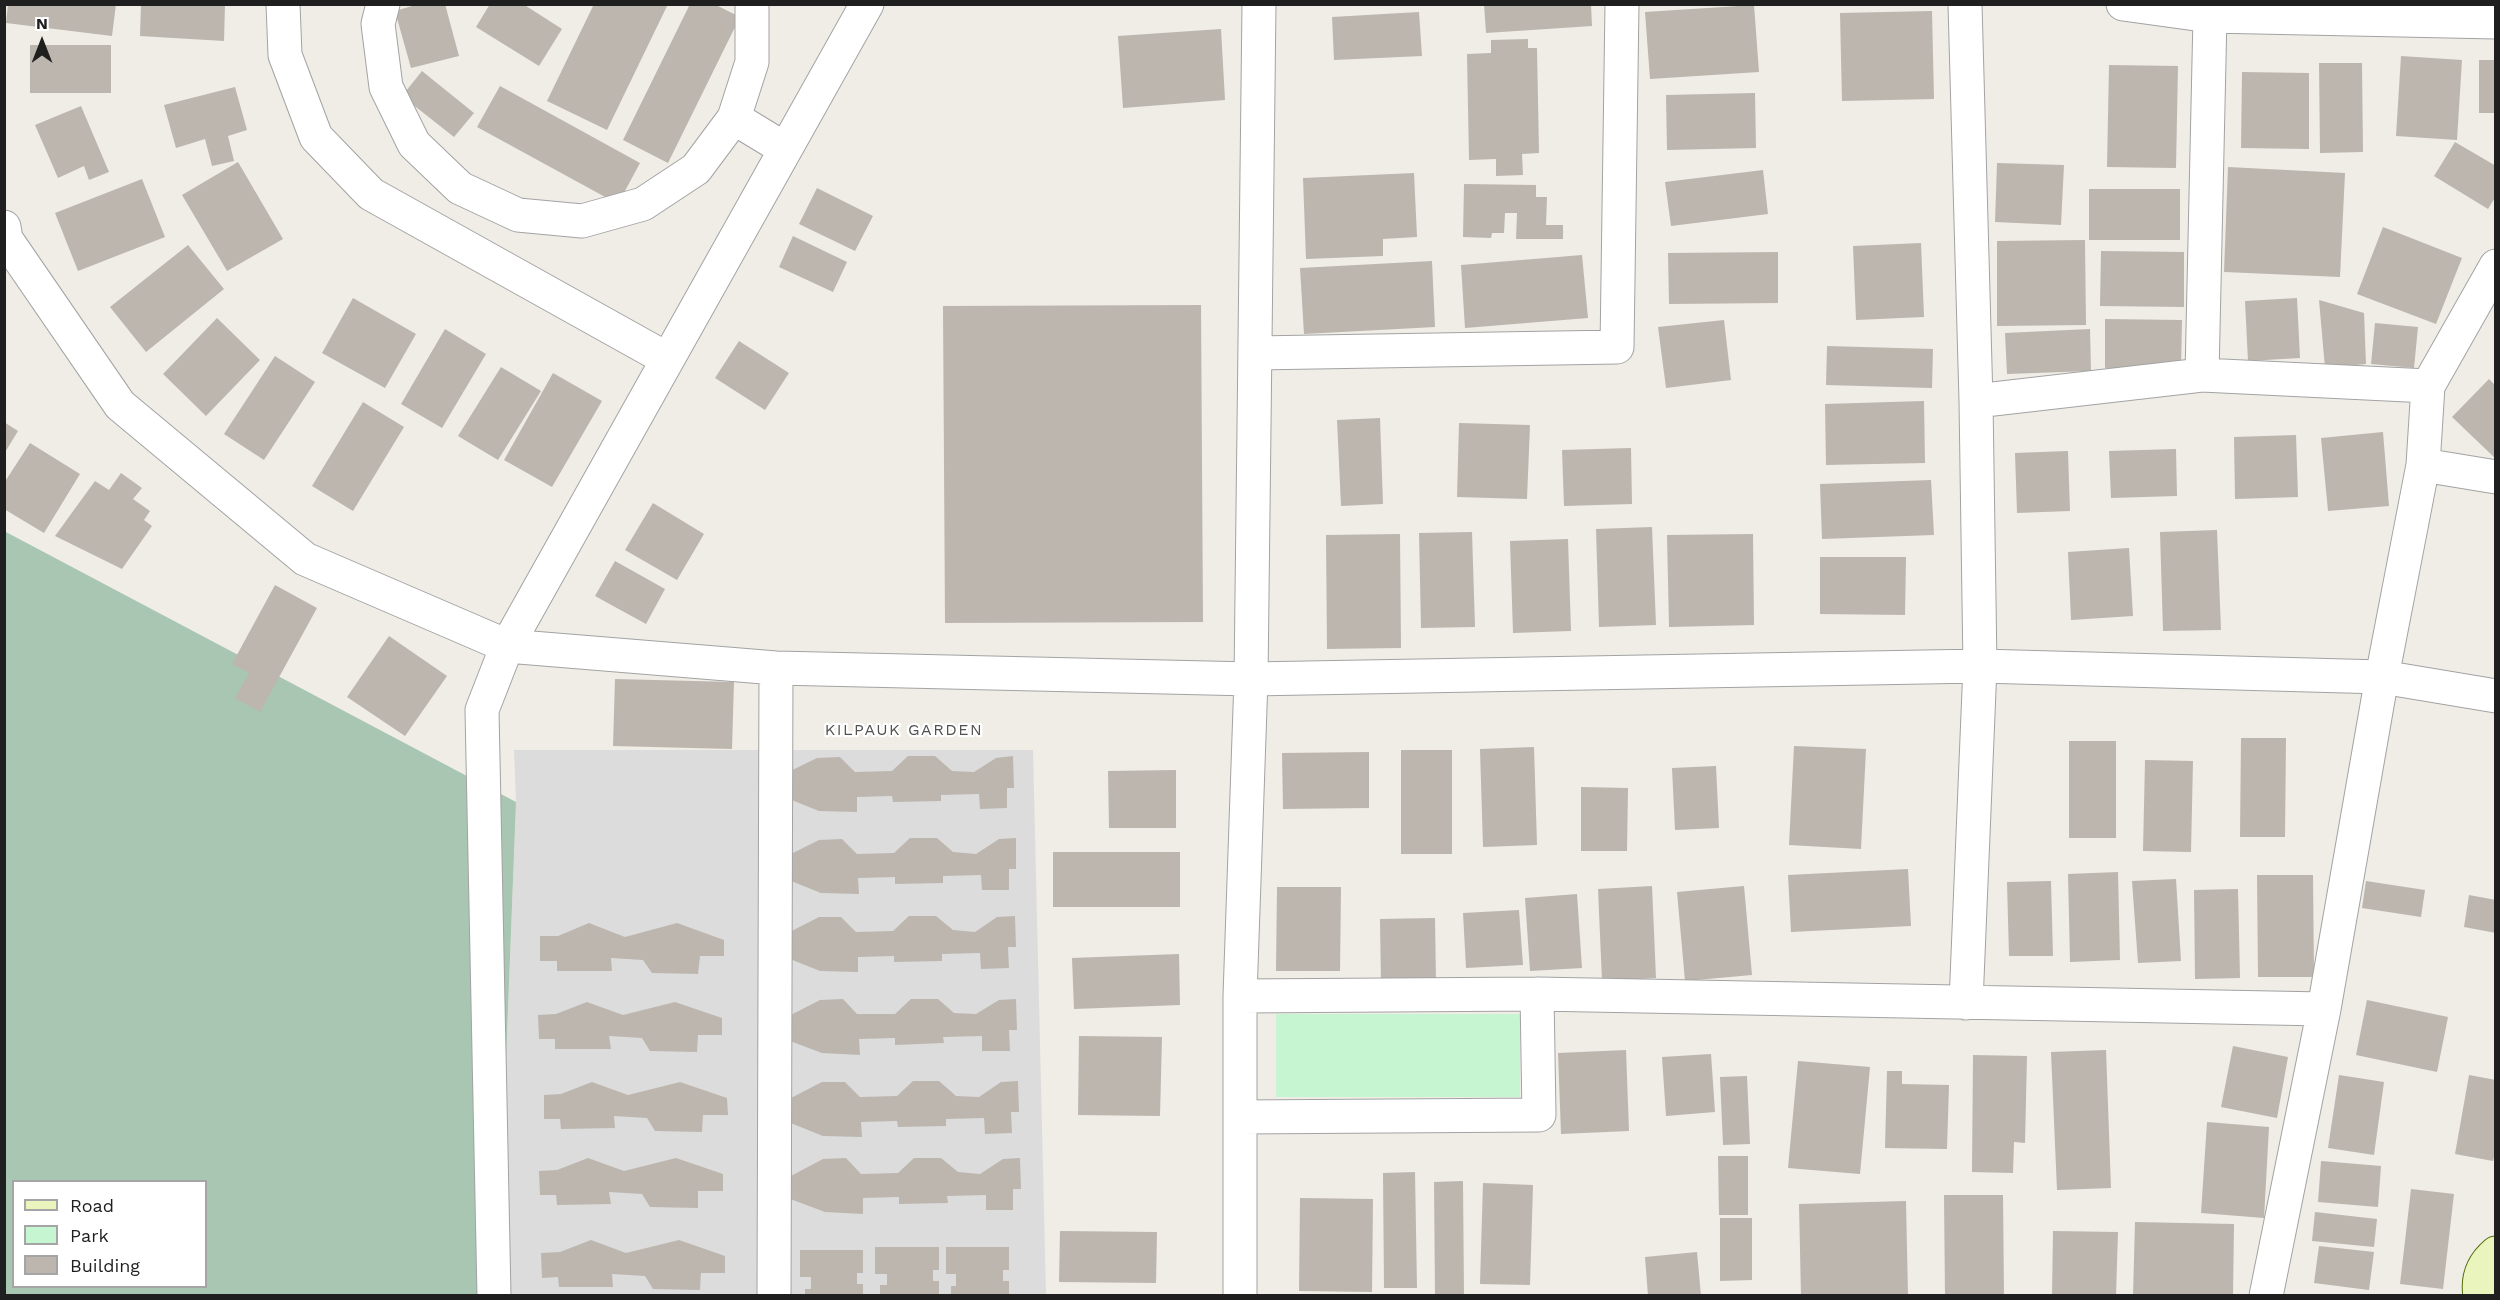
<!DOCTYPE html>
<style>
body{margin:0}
#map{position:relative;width:2500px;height:1300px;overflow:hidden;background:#efede6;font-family:"Work Sans",sans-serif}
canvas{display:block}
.frame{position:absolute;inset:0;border:6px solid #1f1f1f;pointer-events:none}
.legend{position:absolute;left:12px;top:1180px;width:195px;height:108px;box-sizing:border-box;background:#fff;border:2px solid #a5a5a5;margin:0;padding:8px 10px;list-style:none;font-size:18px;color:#1f1f1f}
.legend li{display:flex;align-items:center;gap:12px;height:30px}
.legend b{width:30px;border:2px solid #a5a5a5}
.north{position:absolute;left:12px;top:12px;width:60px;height:60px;-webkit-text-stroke:4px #fff;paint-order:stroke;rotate:0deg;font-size:16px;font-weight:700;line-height:24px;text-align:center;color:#1f1f1f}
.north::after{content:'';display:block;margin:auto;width:21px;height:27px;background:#1f1f1f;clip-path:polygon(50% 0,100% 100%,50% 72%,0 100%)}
</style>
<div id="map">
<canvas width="2500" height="1300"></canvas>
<div class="frame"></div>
<ul class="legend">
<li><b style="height:8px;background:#eaf5be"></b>Road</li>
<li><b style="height:16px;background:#c6f6d1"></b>Park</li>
<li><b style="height:16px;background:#bcb6af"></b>Building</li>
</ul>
<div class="north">N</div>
</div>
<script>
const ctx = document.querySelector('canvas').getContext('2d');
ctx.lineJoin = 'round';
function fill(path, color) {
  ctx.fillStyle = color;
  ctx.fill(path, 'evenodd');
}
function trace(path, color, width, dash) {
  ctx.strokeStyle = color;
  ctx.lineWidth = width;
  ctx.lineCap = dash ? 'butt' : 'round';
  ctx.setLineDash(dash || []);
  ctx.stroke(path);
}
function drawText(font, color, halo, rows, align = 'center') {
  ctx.font = font + ' "Work Sans",sans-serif';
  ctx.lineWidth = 4.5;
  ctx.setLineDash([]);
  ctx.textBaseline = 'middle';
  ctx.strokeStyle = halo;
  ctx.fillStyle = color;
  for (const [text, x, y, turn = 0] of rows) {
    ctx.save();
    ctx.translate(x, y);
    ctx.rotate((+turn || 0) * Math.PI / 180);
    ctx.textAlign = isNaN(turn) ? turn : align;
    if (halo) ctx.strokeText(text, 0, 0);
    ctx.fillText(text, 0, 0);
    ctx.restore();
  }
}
const residential = new Path2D(`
 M514,750h519l13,545 -549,1 19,-494z`);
const cemetery = new Path2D(`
 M4,531l512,271 -19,493h-492zM14,1182h192v104h-192z`);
const park = new Path2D(`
 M1276,1014h244v83h-244z`);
const building = new Path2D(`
 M8,4h108l-4,32 -106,-13z
 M141,4h84l-1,37 -84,-5z
 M419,4h26l14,52 -48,12 -16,-57z
 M490,4h33l39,25 -23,37 -63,-39z
 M594,4h74l-61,126 -60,-29z
 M690,4h24l26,13 -72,146 -45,-23z
 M1484,4h107l1,22 -106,7z
 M1754,5l5,67 -109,7 -5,-67z
 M1932,11l2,88 -92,2 -2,-88z
 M1419,12l3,44 -88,4 -2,-43z
 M1221,29l4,71 -102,8 -5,-72z
 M1528,39v9h9l2,105 -17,1 1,21 -27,1v-17l-27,1 -2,-106 24,-1v-13z
 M30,45h81v48h-81z
 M2401,56l61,4 -5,80 -61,-4z
 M2479,60h17v53h-17z
 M2319,63h43l1,89 -43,1z
 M2109,65l69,1 -2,102 -69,-1z
 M422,71l52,42 -20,24 -52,-41z
 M2242,72l67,1v76l-68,-1z
 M500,86l140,77 -22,41 -141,-77z
 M235,87l12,43 -19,6 6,25 -22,5 -7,-27 -29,9 -12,-43z
 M1755,93l1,55 -89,2 -1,-55z
 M81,106l28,66 -20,8 -5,-14 -26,12 -23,-53z
 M2455,142l41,24v30l-8,13 -54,-33z
 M238,162l45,77 -56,32 -45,-76z
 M1997,163l67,2 -3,60 -66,-3z
 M2228,167l117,6 -5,104 -116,-5z
 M1763,170l5,44 -97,12 -6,-44z
 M1414,173l3,64 -34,2v17l-77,3 -3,-81z
 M142,179l23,58 -87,34 -23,-58z
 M1464,184l72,1v12h11l-1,28h17v14h-47l1,-26h-12l-1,20h-12l-1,5 -28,-1z
 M817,188l56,28 -18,35 -56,-27z
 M2089,189h91v51h-91z
 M2383,227l79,31 -26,66 -79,-30z
 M793,236l54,26 -14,30 -54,-25z
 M2085,240l1,85 -89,1v-85z
 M1921,243l3,74 -68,3 -3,-74z
 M188,245l36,44 -78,63 -36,-45z
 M2101,251l83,1v55l-84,-1z
 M1778,252v51l-109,1 -1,-51z
 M1582,255l6,63 -123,10 -4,-63z
 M1432,261l3,66 -131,7 -4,-66z
 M353,298l63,36 -31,54 -63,-35z
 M2297,298l3,60 -52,3 -3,-60z
 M2319,300l45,13 2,51 -41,4z
 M1201,305l2,317 -258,1 -2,-317z
 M217,318l43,42 -54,56 -43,-42z
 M2105,319l77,1 -1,48h-76z
 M1724,320l7,60 -65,8 -8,-61z
 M2375,323l43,4 -4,41 -43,-4z
 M445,329l41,25 -44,74 -41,-24z
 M2090,329l1,42 -84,3 -2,-41z
 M739,341l50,32 -24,37 -50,-32z
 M1827,346l106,3 -1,39 -106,-3z
 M275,356l40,26 -51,78 -40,-26z
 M501,367l40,24 -43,69 -40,-24z
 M553,373l49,28 -50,86 -48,-27z
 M2489,379l7,7v73l-44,-42z
 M1924,401l1,62 -99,2 -1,-61z
 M363,402l41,25 -51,84 -41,-25z
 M1380,418l3,86 -42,2 -4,-86z
 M4,422l14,9 -14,23z
 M1459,423l71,2 -3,74 -70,-2z
 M2383,432l6,74 -61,5 -7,-73z
 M2296,435l2,62 -63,2 -1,-62z
 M30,443l50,31 -36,59 -40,-24v-26z
 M1631,448l1,56 -68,2 -2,-56z
 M2176,449l1,47 -66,2 -2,-47z
 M2068,451l2,60 -53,2 -2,-60z
 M121,473l21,15 -9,11 17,12 -6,9 8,6 -30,43 -67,-33 40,-55 14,9z
 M1931,480l3,55 -112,4 -2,-55z
 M653,503l51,31 -27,46 -52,-30z
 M1652,527l4,98 -57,2 -3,-98z
 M2217,530l4,100 -58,1 -3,-99z
 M1472,532l3,95 -54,1 -2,-95z
 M1400,534l1,114 -74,1 -1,-114z
 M1753,534l1,91 -85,2 -2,-92z
 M1568,539l3,92 -58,2 -3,-92z
 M2129,548l4,68 -62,4 -3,-68z
 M1820,557h86l-1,58 -85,-1z
 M615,561l50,28 -19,35 -51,-28z
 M275,585l42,23 -57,104 -25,-14 14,-25 -17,-9z
 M389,636l58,40 -42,60 -58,-39z
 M615,679l119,3 -2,67 -119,-3z
 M2241,738h45l-1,99h-45z
 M2069,741h47v97h-47z
 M1794,746l72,3 -5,100 -72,-4z
 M1534,747l3,98 -54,2 -3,-98z
 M1401,750h51v104h-51z
 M1369,752v56l-86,1 -1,-56z
 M908,756h27l17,15 22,1 22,-14 17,-2 1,32h-7v20l-27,1 -1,-15 -38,1v6l-48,1 -1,-6 -35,1v15l-38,-1 -40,-16 -1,-18 39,-19 23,-1 15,15 37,-1z
 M2145,760l48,1 -2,91 -48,-1z
 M1716,766l3,62 -44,2 -3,-62z
 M1176,770v58h-67l-1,-57z
 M1581,787l47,1 -1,63h-46z
 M910,838h27l16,14 23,2 23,-15 17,-1v31h-7v21h-27l-1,-15 -38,1v7l-48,1v-7l-37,1 1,16 -38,-1 -40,-16v-18l38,-19 23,-1 15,15 37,-1z
 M1053,852h127v55h-127z
 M1908,869l3,57 -120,6 -3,-57z
 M2118,872l2,88 -50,2 -2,-88z
 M2257,875h56l1,102h-56z
 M2176,879l5,82 -43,2 -6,-82z
 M2051,881l2,75h-44l-2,-74z
 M2366,881l59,9 -4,27 -59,-9z
 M1652,886l4,92 -54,3 -4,-92z
 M1744,886l8,89 -67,6 -8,-89z
 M1277,887h64l-1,84h-64z
 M2238,889l2,89 -45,1 -1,-89z
 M1577,894l5,74 -52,3 -5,-73z
 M2469,895l27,5v33l-32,-6z
 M1519,910l4,55 -57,3 -3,-55z
 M909,916h27l17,14 22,2 22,-15 18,-1 1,31h-8l1,21 -28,1 -1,-16 -38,1v7l-48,1v-6l-36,1v15l-38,-1 -40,-16v-18l39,-20h22l15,15 37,-1z
 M1435,918l1,66 -55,1 -1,-66z
 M589,923l36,14 52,-14 47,17v16h-24l-2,18 -46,-1 -9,-13 -32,-2 1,13h-55v-10h-17v-25h18z
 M1179,954l1,51 -106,4 -2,-51z
 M843,999l14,15h38l16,-15h27l16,14 22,1 23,-14 17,-1 1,31h-8l1,21h-28v-15l-39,1 1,6 -49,2v-7l-36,1 1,16 -38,-2 -40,-15 -1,-18 39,-20z
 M2367,1000l81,17 -11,55 -81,-17z
 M587,1002l36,13 52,-13 47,16v17h-24l-1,17 -47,-1 -8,-13 -33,-2 2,13h-56v-10h-16l-1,-24 18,-1z
 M1079,1036l83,1 -2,79 -82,-1z
 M2233,1046l55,11 -11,61 -56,-11z
 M1626,1050l3,81 -68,3 -3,-81z
 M2106,1050l5,138 -54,2 -6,-138z
 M1711,1054l4,58 -49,4 -4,-59z
 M1973,1055l54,1 -2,87 -11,-1 -1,31 -41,-1z
 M1798,1061l72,6 -10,107 -72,-6z
 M1887,1071h15v13l47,1 -2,64 -62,-1z
 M2339,1075l45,7 -10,73 -46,-7z
 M2469,1075l27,5v70l-3,11 -38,-7z
 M1747,1076l3,68 -27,1 -3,-68z
 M913,1081h26l17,15 23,1 22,-15 17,-1 1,31h-8l1,21 -27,1 -1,-16 -38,1v7l-48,1 -1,-6 -36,1 1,15 -39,-1 -40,-16v-18l39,-20h23l15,15 37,-1z
 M592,1082l36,13 52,-13 47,16 1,17h-25l-1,17 -47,-1 -8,-13 -33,-2 1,12 -54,1 -1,-10h-16v-24l17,-1z
 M2207,1122l62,5 -5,91 -63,-5z
 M1718,1156h30v59h-29z
 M588,1158l36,13 52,-13 47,16v17h-25v17l-48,-1 -8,-13 -33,-2 2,12 -54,1 -1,-10h-16l-1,-24 18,-1z
 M846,1158l15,16 37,-1 16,-15h27l17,14 22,2 23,-15 17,-1 1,31h-8v21h-27v-15l-39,1 1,7 -49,1v-7l-36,1v16l-38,-2 -40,-15v-18l38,-20z
 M2321,1161l60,5 -3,41 -60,-5z
 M1415,1172l2,116h-33l-1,-115z
 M1463,1181l1,115h-29l-1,-114z
 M1483,1183l50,2 -3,100 -50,-1z
 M2411,1189l43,5 -11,95 -43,-5z
 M1944,1195h59l1,101h-59z
 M1300,1198l73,1 -1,93 -73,-1z
 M1906,1201l2,95h-107l-2,-92z
 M2315,1212l62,7 -3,28 -62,-6z
 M1720,1218h32v62l-32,1z
 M2135,1222l99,2 -1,72h-100z
 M1060,1231l97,1 -1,51 -97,-1z
 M2053,1231l65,1 -2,64h-64z
 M591,1240l35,13 53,-13 46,16v17h-24l-1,17 -47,-1 -8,-13 -33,-2 1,13h-54l-1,-10 -16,1 -1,-25 19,-1z
 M2319,1246l55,6 -5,38 -55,-7z
 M875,1247h64v23h-6v11h6v15h-59v-11h7v-11h-12z
 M946,1247h63v23h-6v11h6v15h-58v-10h5v-12h-10z
 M800,1250h63v23h-6v11h6v12h-58v-7h6v-12h-11z
 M1697,1252l4,44h-53l-3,-39z`);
const minor = new Path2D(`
 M283,4l2,51 31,82 55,57 296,165
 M383,4l-5,20 8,63 28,57 46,44 58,27 64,6 61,-17 53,-35 38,-51 18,-56v-58
 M1965,4l11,397 4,265 -14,337
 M2123,4l87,12 286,6
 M734,118l51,31
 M4,227l2,12 114,166 185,154 202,87 269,22 475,11 729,-13 402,11 114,19
 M1255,353l362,-6 5,-343
 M2202,375l8,-359
 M1976,401l226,-26 226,11
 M2423,465l73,12
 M1240,996l297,-2 787,15
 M1240,1117l299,-2 -2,-121
 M494,1296l-12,-586 25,-64 360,-642
 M774,1296l2,-628
 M1240,1296v-300l11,-317 8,-675
 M2266,1296l58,-287 58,-332 41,-212 5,-79 68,-120`);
const secondary = new Path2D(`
 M2480,1296c-3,-18 2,-31 16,-43`);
const neighbourhoodNames = [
 ["KILPAUK GARDEN",904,730]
];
fill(residential, '#dddcdc');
fill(cemetery, '#a8c6b2');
fill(park, '#c6f6d1');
fill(building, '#bcb6af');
trace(minor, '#a3a3a3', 35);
trace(secondary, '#556f0c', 35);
trace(minor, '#fff', 33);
trace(secondary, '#eaf5be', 33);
ctx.letterSpacing = '1.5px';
drawText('16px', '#525252', '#fff', neighbourhoodNames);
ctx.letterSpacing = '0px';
</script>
